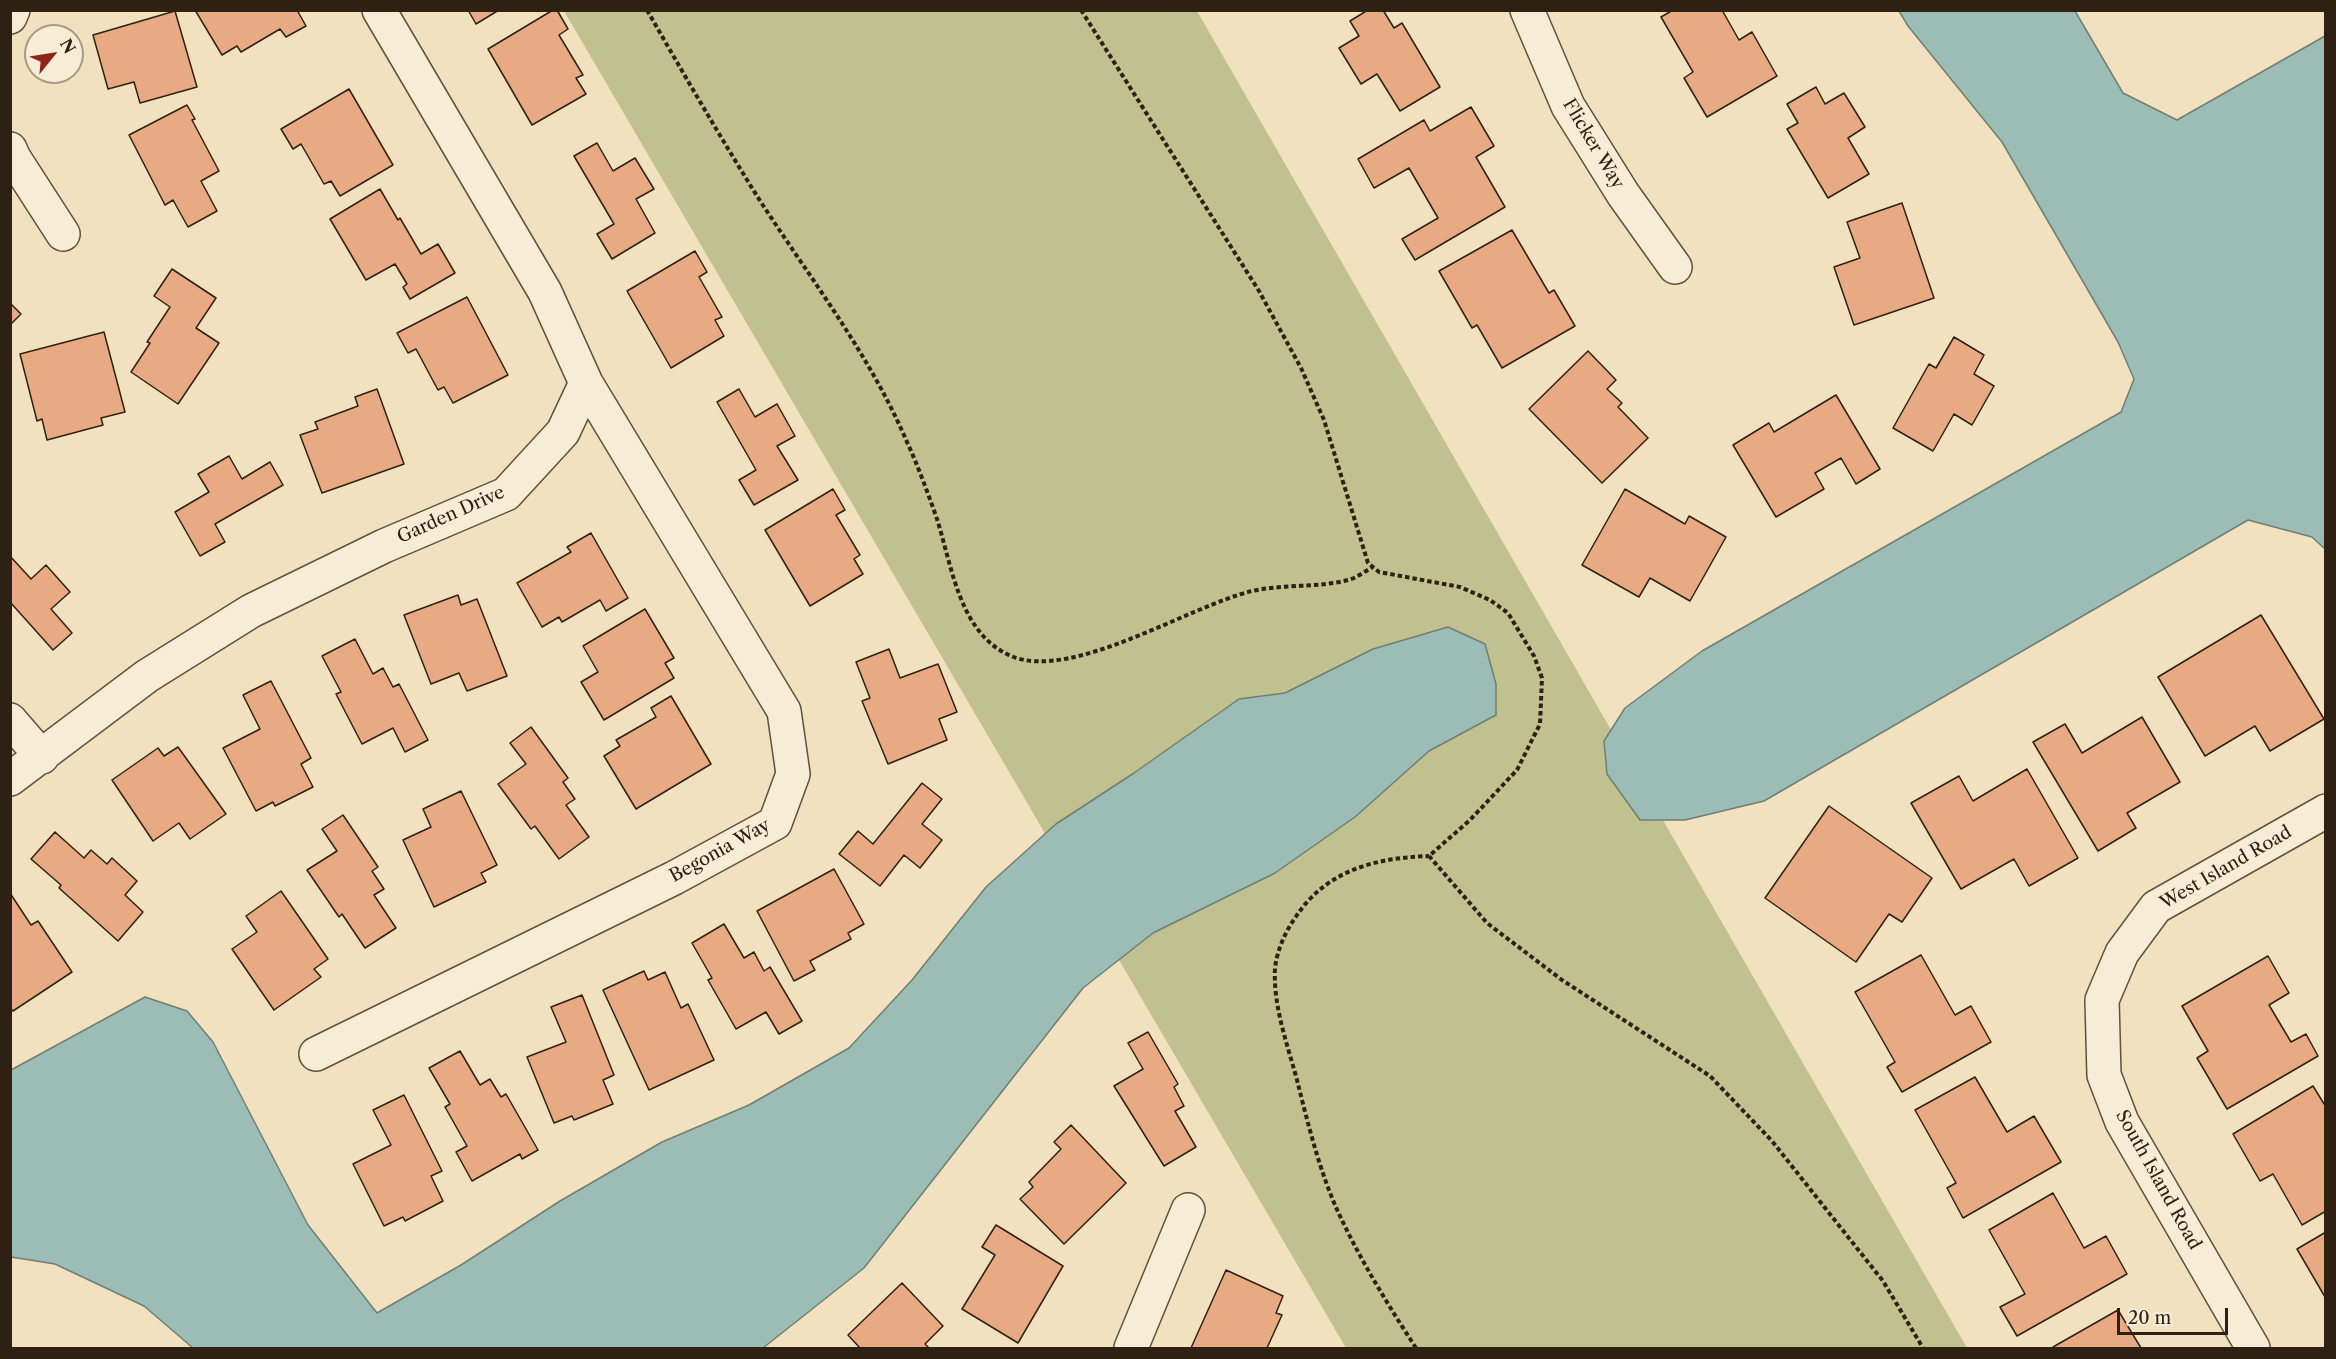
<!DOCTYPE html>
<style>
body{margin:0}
#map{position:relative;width:2336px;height:1359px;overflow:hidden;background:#f2e1bf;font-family:"Libre Caslon Text",serif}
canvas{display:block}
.frame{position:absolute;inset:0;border:12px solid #2e2113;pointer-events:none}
.north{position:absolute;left:24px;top:24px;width:60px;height:60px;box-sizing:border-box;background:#f7ecd5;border:2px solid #a79b87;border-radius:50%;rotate:60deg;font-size:16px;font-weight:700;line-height:24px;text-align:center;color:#2e2113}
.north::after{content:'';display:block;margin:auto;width:21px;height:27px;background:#8f2418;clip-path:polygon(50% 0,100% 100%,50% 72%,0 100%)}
.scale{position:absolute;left:2117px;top:1308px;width:111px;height:27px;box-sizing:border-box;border:3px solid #2e2113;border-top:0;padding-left:8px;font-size:18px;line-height:21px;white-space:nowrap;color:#2e2113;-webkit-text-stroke:4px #f7ecd5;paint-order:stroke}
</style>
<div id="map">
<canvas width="2336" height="1359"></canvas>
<div class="frame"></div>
<div class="north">N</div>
<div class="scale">20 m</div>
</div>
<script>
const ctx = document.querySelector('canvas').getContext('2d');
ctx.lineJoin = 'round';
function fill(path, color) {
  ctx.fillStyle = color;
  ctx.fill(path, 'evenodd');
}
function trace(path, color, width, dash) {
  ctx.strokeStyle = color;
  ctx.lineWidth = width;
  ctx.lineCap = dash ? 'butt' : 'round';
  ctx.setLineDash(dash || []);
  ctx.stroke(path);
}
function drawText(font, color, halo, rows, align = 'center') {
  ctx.font = font + ' "Libre Caslon Text",serif';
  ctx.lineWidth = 4.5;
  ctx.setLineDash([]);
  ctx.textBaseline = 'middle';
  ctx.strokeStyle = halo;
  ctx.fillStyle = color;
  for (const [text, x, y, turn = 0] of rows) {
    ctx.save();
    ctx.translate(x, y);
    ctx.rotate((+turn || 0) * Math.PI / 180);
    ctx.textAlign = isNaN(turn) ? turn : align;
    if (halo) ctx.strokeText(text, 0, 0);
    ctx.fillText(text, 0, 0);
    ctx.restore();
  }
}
const green = new Path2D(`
 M564,11h633l770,1337h-621z`);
const water = new Path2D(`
 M1899,11h176l48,82 54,27 148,-84v513l-13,-12 -64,-17 -484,281 -79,19h-45l-33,-46 -3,-33 21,-33 77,-57 419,-239 13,-33 -16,-37 -116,-200 -94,-116z
 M1448,627l37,17 11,40v31l-67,36 -74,66 -80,56 -122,60 -70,55 -219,280 -101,80h-570l-49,-42 -89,-42 -44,-7v-187l134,-73 42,14 26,31 95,183 69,88 84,-48 99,-64 102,-59 87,-37 100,-57 63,-68 74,-93 70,-63 78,-51 105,-74 46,-6 88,-44z`);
const building = new Path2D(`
 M195,10h102l9,16 -20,11 -6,-8 -39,23 -4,-6 -15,9z
 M468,10h31l-23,14z
 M553,10h4l11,19 -9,6 24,40 -7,3 10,16 -54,31 -44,-76z
 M1368,10h15l11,18 8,-5 38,64 -40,24 -23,-37 -16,10 -22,-36 20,-12 -9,-15z
 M1673,10h49l17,30 13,-8 25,44 -70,41 -23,-39 9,-6 -32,-55z
 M175,11l22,76 -57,16 -6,-21 -26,7 -15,-54z
 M1816,87l9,17 19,-11 21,34 -17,11 21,36 -41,24 -41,-69 11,-6 -11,-19z
 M349,89l44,76 -53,31 -9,-15 -7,3 -23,-40 -8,5 -12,-20z
 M187,105l8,14 -3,1 27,51 -18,10 16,30 -29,16 -15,-27 -8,5 -36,-70z
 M1471,107l23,39 -18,11 29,50 -90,53 -13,-21 36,-21 -29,-50 -35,20 -16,-29 66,-39 6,11z
 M597,143l16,28 22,-13 19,31 -18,10 19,34 -43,26 -15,-25 17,-10 -40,-68z
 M380,189l18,31 2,-2 21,36 17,-10 17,29 -45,26 -7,-12 4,-3 -12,-20 -29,16 -36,-61z
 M1902,203l32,95 -80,27 -20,-58 26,-9 -13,-36z
 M1512,230l37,63 5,-3 21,36 -73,42 -25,-43 -5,3 -33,-57z
 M695,251l12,21 -8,5 23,40 -7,3 9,16 -53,32 -44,-77z
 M172,269l44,29 -20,30 23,15 -41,61 -47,-32 19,-29 -3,-1 23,-35 -16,-11z
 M467,297l41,78 -55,28 -9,-16 -6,3 -22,-41 -8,4 -11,-20z
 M10,303l11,11 -11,11z
 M104,332l21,80 -24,6 2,7 -56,15 -5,-21 -5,2 -17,-67z
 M1954,337l30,18 -10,19 20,12 -22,39 -18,-11 -21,37 -40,-23 36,-64 7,4z
 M1588,351l28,29 -9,9 15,14 -4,4 30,31 -46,45 -73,-74z
 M377,389l27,75 -82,29 -22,-58 18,-6 -3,-7 43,-16 -3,-9z
 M739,389l16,28 22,-13 18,32 -18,10 21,34 -44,25 -15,-25 17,-10 -39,-68z
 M1836,395l44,74 -24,15 -15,-26 -26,15 9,16 -48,28 -43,-72 36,-22 5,9z
 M229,456l13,23 28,-17 13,23 -68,39 10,18 -25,14 -25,-44 34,-20 -11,-18z
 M833,489l12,21 -9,5 24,40 -6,4 9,15 -53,32 -45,-76z
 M1625,489l60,35 4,-8 37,21 -36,64 -40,-23 -11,19 -57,-32z
 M591,533l37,65 -22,13 -6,-11 -38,22 -3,-5 -17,10 -25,-44 54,-31 -4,-5z
 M10,556l21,23 15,-14 24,27 -19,17 21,24 -19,17 -43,-48z
 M458,595l3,10 16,-6 30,77 -40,15 -8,-18 -28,11 -27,-69z
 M645,609l29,49 -9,5 9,15 -70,42 -23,-38 17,-10 -15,-26z
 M2261,615l63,104 -54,32 -15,-25 -50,30 -47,-79z
 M355,639l18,35 10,-6 10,19 6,-3 29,56 -23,12 -12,-24 -31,16 -26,-50 5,-2 -19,-36z
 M889,649l11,29 38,-14 19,48 -18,7 8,21 -59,24 -26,-63 8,-3 -14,-36z
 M271,681l40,77 -10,6 12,23 -38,19 -2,-4 -17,9 -33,-63 37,-19 -17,-34z
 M671,696l40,68 -75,45 -32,-53 16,-10 -4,-6 40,-23 -5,-9z
 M2142,717l38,65 -53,31 9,15 -38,23 -65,-109 32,-18 17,29z
 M531,727l37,51 -5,4 12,17 -9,6 23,32 -30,22 -24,-33 -4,3 -33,-45 28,-20 -16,-21z
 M178,747l48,67 -36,25 -11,-16 -26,18 -41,-61 46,-32 6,8z
 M2027,769l51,89 -49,28 -15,-27 -53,30 -50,-86 48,-27 14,25z
 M922,783l20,16 -20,25 20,16 -22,28 -16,-13 -24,31 -41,-32 19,-23 15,13z
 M461,791l36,74 -16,8 5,9 -52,25 -31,-67 28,-13 -8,-18z
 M1829,806l103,72 -30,44 -13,-8 -33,48 -91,-64z
 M343,815l35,52 -6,4 12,18 -10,6 22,33 -31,20 -23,-34 -3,3 -32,-47 30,-19 -15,-22z
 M55,832l29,26 7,-8 16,14 5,-6 25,23 -12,14 18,17 -25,29 -59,-53 2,-3 -30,-26z
 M834,869l30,55 -16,9 3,6 -41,22 5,9 -21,11 -37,-70z
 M281,891l47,68 -14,10 7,8 -47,33 -42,-61 25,-17 -11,-16z
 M10,893l21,32 7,-4 34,51 -59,39 -3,-3z
 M724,924l20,34 10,-6 10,19 6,-4 32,54 -23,13 -13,-22 -30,17 -28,-49 4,-2 -20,-35z
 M1921,955l34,60 16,-9 20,36 -89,50 -15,-25 8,-5 -40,-70z
 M2268,956l21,37 -20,12 22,37 15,-8 12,22 -91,53 -30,-51 11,-7 -26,-45z
 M644,971l4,9 17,-8 16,36 7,-4 26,56 -65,30 -46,-100z
 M582,995l32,80 -11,5 10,24 -39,16 -2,-4 -18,7 -27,-66 39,-15 -15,-35z
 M1148,1032l30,52 -4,3 10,19 -9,5 21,36 -32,19 -50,-80 29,-17 -15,-26z
 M460,1051l20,34 10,-6 11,18 5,-3 32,56 -16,9 -2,-5 -48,27 -16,-29 11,-6 -22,-39 5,-3 -21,-36z
 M1975,1077l32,55 27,-16 27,46 -98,56 -16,-30 9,-5 -41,-73z
 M2313,1086l13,21v104l-24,14 -29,-51 -13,7 -27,-47z
 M404,1095l38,76 -11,5 12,25 -38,20 -2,-4 -19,9 -31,-62 38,-19 -18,-35z
 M1071,1125l55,58 -62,61 -44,-45 13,-12 -4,-5 32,-33 -7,-7z
 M2053,1193l31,55 22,-12 21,38 -110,62 -17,-29 25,-13 -36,-64z
 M996,1225l67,41 -45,77 -56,-34 33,-54 -13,-8z
 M2326,1232v64l-1,1 -28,-48z
 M1226,1270l57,26 -7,17 6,2 -15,33h-76z
 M902,1283l41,43 -18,18 4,4h-69l-12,-13z
 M2118,1310l23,38h-87l-1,-1z`);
const path = new Path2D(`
 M647,10c36,63 72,125 110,186 52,81 112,157 150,246 11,24 20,49 29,74 16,48 22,117 75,140 60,26 178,-50 241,-65 31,-7 65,-3 96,-11 9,-2 17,-9 25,-13
 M1081,10l178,281 42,77 23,52 44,143 11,9 81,15 30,13 18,13 26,43 8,22 -2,46 -23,46 -47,50 -41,36 58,67 75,57 148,96 62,65 111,140 40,67
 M1416,1348c-28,-43 -55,-87 -77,-134 -19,-41 -31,-90 -42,-134 -10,-37 -24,-74 -22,-112 2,-17 10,-36 20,-50 31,-48 80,-60 134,-62`);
const minor = new Path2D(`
 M1527,10l41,96 55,88 52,73
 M10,17l3,-7
 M10,149l4,9 49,76
 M10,720l32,37
 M10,779l137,-103 104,-65 133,-65 122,-52 57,-62 23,-49
 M316,1054l358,-176 101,-55 18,-49 -9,-63 -198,-328 -41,-91 -166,-282
 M1131,1348l57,-138
 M2253,1348l-131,-226 -18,-47 -2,-75 20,-47 34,-46 170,-96`);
const streetNames = [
 ["Flicker Way",1593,144,59],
 ["Garden Drive",451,515,-24],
 ["Begonia Way",720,851,-29],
 ["West Island Road",2226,868,-30],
 ["South Island Road",2158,1180,61]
];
fill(green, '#c0c18e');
fill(water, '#9bbdb5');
trace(water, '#6f7f74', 1.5);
fill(building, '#e7aa83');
trace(building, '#2e2113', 1.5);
trace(minor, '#5f513e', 36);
trace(path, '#2e2113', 4, [4.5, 3]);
trace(minor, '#f7ecd5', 33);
drawText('18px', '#2e2113', '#f7ecd5', streetNames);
</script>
